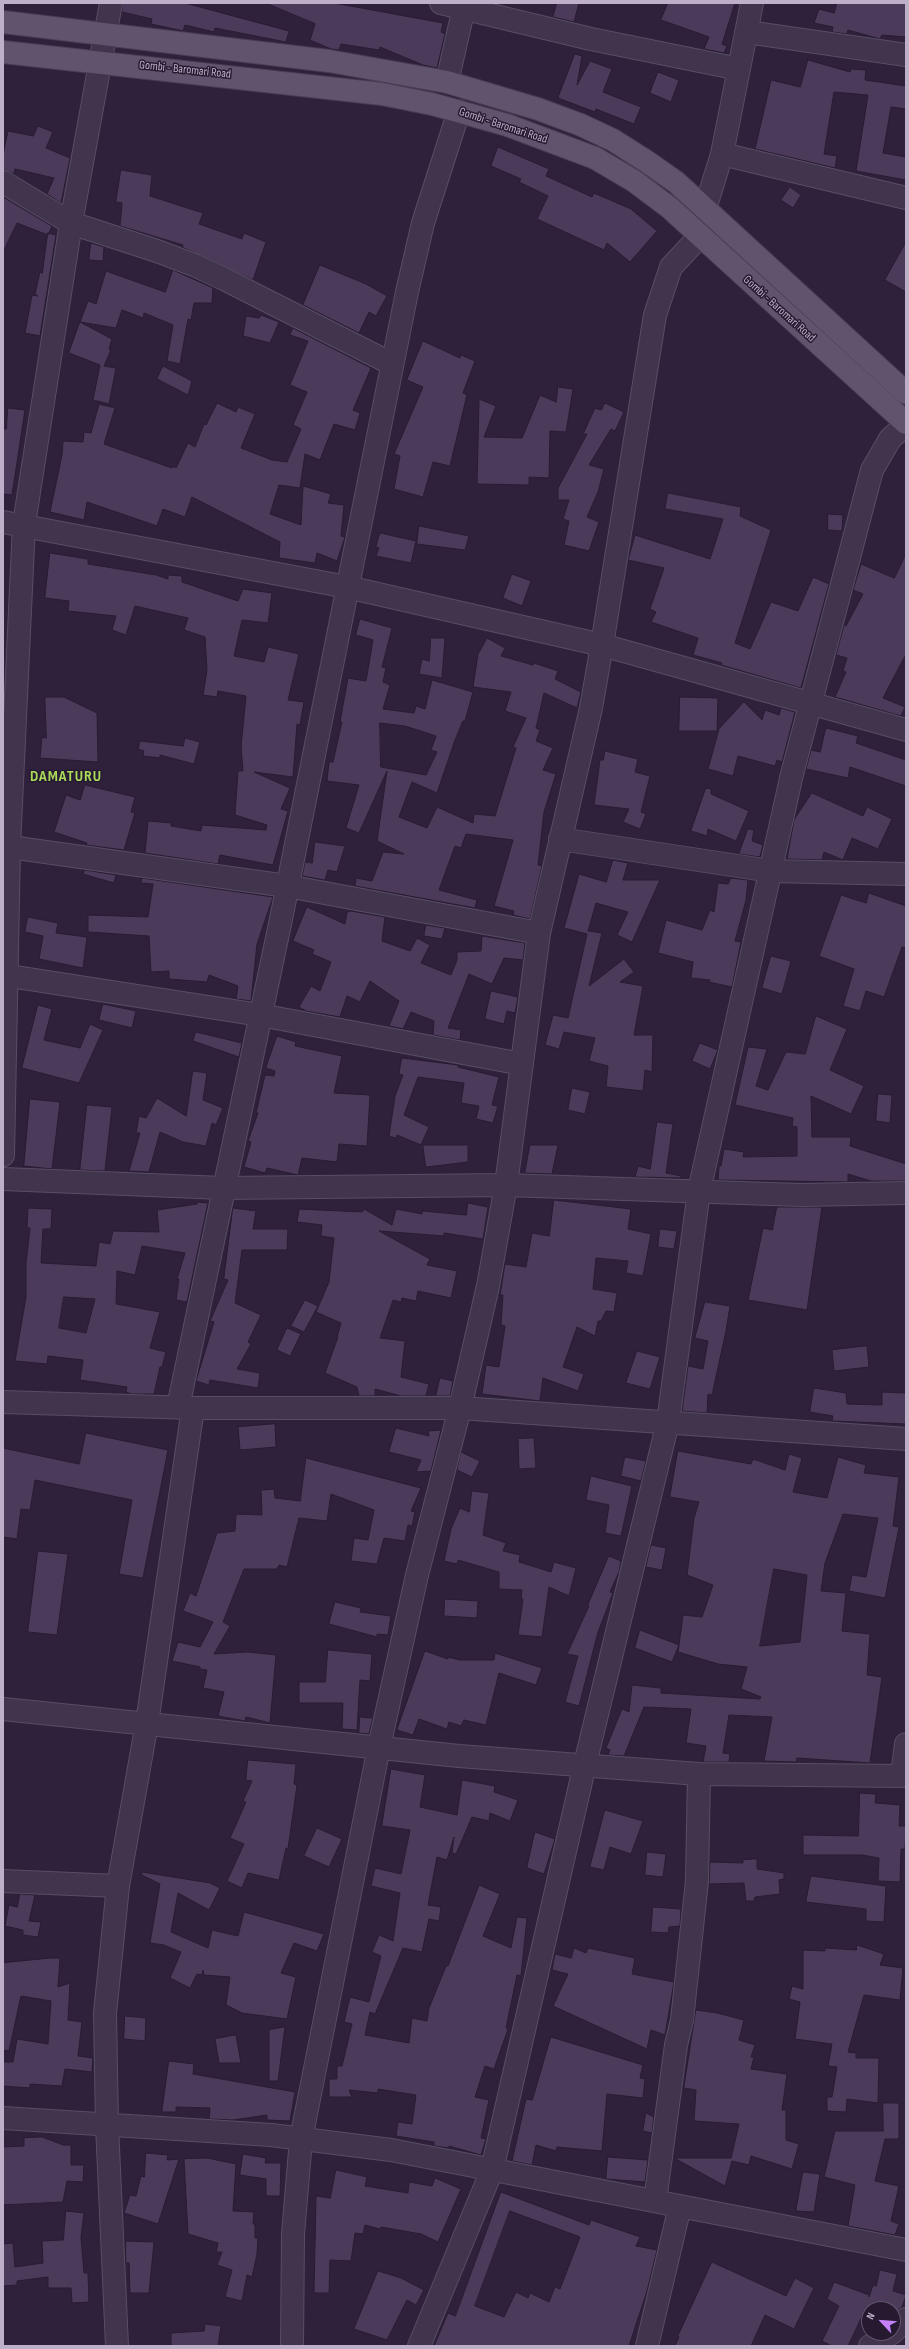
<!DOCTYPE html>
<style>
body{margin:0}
#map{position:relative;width:909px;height:2349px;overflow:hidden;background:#2f213c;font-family:"Sofia Sans Condensed",sans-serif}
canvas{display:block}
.frame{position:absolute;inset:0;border:4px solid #beb0c8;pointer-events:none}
.north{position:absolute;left:861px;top:2301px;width:40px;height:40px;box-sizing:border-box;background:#261a31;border:1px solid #63566d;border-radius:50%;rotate:296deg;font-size:11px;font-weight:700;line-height:16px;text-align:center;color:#beb0c8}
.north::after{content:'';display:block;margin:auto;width:14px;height:18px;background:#c580fd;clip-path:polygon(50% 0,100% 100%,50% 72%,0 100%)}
</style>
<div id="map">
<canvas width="909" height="2349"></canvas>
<div class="frame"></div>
<div class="north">N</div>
</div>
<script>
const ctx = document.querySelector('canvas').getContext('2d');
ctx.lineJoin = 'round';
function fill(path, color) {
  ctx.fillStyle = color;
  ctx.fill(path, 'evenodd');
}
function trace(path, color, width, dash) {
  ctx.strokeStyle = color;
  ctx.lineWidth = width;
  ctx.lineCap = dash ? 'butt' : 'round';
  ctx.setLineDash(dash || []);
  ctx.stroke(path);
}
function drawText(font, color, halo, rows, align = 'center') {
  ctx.font = font + ' "Sofia Sans Condensed",sans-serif';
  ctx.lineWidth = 3;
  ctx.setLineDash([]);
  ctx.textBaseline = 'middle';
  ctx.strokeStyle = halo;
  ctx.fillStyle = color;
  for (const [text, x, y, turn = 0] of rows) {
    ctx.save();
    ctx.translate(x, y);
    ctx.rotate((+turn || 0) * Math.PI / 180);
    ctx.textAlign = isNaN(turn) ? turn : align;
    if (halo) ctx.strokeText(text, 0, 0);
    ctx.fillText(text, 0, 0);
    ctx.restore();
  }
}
const building = new Path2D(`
 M123,3h62l104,28 -3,11 -71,-14 -1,4 -29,-7 -2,6 -4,-1 -28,-6 1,-5 -30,-7z
 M266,3h68l109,20 -2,9 4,2 -8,34 -14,-3 -43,-18 -1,3 -38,-6 -2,6 -8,-1 -21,-9 5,-16z
 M557,3h22l-5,19 -21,-5z
 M668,3h67l-13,41 5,2 -3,7 -20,-4 5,-12 -48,-17z
 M837,3h69v34l-24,-2 -2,4 -32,-9 -1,4 -15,-2 1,-5 -19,-4 5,-14 15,4z
 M575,54l7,2 -5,29 13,-24 22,8 -9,23 38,15 -7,17 -38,-15 -1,3 -37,-14z
 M808,60l42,12 1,-3 15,1 -1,10 41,6v23l-15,-2 -8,46 23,4v23l-50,-9 12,-76 -34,-3 -10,62 13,2 -2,12 -80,-19 16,-69 29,7z
 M658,72l21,8 -8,22 -21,-9z
 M38,126l15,6 -7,16 24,10 -9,45 -14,-9 7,-16 -39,-9 -1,5 -11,-4v-15l5,-24 25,5z
 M498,147l51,22 -3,7 46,21 2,-4 37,16 26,22 -27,31 -23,-19 -3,7 -67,-31 11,-23 -29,-14 2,-3 -30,-13z
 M121,170l31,5 -2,21 53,17 -4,11 43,15 2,-6 22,9 -13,38 -71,-33 1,-2 -63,-19 2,-23 -6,-1z
 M790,187l11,8 -8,13 -12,-8z
 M3,197l49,29 -4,9 -31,-12 -14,29z
 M48,233l8,2 -16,101 -15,-3 7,-38 6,1 -3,-2 5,-22 2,1z
 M906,242v50l-21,-12z
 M91,243l13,4 -1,14 -14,-1z
 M320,265l46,19 21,12 -11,20 -7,-4 -10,21 -56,-28z
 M173,270l40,18 -1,15h-18l-3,17 -3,-1 -8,45 -13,-3 6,-36 -29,-12 -1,5 -21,-8 -6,18 -36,-6 8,-21 8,3 10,-33 59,21z
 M261,315l18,7 -9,21 -27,-7 3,-20 13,2z
 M80,322l32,17 -3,10 2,1 -7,16 12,2 -7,36 -16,-4 7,-35 -31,-12z
 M293,328l78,40 -18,42 7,3 -5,17 -21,-6 -14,36 -15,-6 -5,34 -21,-3 -9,29 31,11 2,-39 28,8 -3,9 16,2 -3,31 4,1 -8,24 -20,-8 -2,10 -36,-5 1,-16 -88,-45 -7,20 -22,-8 -6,17 -70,-24 -3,18 -34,-8 12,-57 1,-14 20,1 1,-10 7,1 8,-29 16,4 -11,36 68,24 1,-2 3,2 12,-25 7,4 9,-23 2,1 11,-22 19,9 2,-5 17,7 -14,34 31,12 15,2 14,-33 -8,-4 14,-33 -17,-7 18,-44 -18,-6z
 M423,341l37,17 1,-3 14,6 -12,32 4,2 -17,71 -17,-4 -10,35 -29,-8 6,-33 -6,-2 29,-67 -16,-7z
 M163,366l29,15 -4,14 -31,-16z
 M558,387l15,2 -7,43 -16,-1 -1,47 -20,-1v8l-52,-1 2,-85 17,7 -12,31 38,1 18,-43 16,7z
 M605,403l19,9 -9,19 -4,-2 -22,36 15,4 -6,23 -11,25 12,5 -10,29 -25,-6 5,-24 -6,-2 6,-19h-11v-12l29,-54h-4l12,-26 6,2z
 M8,408l17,2 -13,85 -9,-1v-65h3z
 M668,493l73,14 -1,9 31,14 -36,113 15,6 21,-47 27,9 15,-34 16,7 -28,104 -80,-23 1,-2 -29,-8 5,-17 -47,-16 5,-10 -6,-3 14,-41 -36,-8 7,-25 75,24 13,-40 -58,-10z
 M828,514l15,1 -1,16 -14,-1z
 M419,526l50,10 -4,14 -48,-6z
 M380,533l36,8 -5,22 -35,-7 3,-8 -3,-1z
 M50,553l38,6v5l68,11 12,4v-4l14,1v6l56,19 5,-12 29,4 -4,30 -26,-3 -8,36 30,6 4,-15 31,7 -11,46 16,2 -4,23 -3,-1 -4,53 -39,-5 36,16 -9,21 7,2 -15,54 -53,-10 -2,9 -73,-11 3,-32 23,2v3l30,5 1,-6 64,5 1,-5 -32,-10 3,-44h5l-2,-24 5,-51 -28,-5 -1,6 -14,-2 4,-25 -2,-33 -21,-7 4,-12 -53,-12 -9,29 -14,-5 4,-14 -48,-5 1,-10 -24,-3z
 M906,554v100l-23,44 22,9 -4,9 -66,-19 11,-25 -3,-1 4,-13 -11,-3 8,-30 2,1 17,-32 -10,-4 8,-26 33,14z
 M512,574l19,7 -9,25 -19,-8z
 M360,619l32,9 -10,39 4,1 -3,14 7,3 -7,24 31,4 2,-7 9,3 7,-29 41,12 -8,29h-2l-8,19 -18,53 -25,-11 -13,35 28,11 10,-21 36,16 1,-9 21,2 21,-68 -3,-1 13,-29 -21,-7 6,-19 -38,-5 5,-33 9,-16 18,10 -4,8 32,9 1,-2 24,8 -3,8 26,13 -4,16 -33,-15 -8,35 4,2 -4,11 17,7 -10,22 13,4 -12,38 -6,53 4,1 -12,53 -17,-4 1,-4 -20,-5 19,-66 -47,-6 -5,14 -6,-2 -16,44 38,10 -2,8 -120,-22 1,-8 16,3 11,-29 21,2 -27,-13 10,-70 -28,62 -13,-5 13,-43 -32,-4 2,-19h4l9,-40h-2l8,-44 18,3 7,-41 -17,-5zM380,723l25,3 31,10 -5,14 6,2 -11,23 -45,-8z
 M431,638h14l-3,40 -23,-4 3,-15 7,2z
 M45,697h19l33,16 1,49 -58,-4 2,-21 4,1z
 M680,697l38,1 -1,33h-38z
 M744,702l18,18 3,-10 14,5 2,-7 14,4 -13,50 -5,-2 -2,6 -37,-10 -5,20 -25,-7 11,-40z
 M826,728l32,8 -2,7 50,17v26l-56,-19 -2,11 -42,-9 5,-19 9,2z
 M185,738l15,4 -6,22 -34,-9v3l-17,-2 1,-5 -6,-2 2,-8 43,5z
 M605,751l33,8 -3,13 15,4 -9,36 5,2 -6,15 -17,-7 6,-13 -35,-4 6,-45h3z
 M85,785l50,12 -4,15 4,1 -11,37 -38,-5 1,-2 -33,-11 12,-37 14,5z
 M706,788l5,1v5l38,17 -13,30 -28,-12 -1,7 -16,-5z
 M812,793l51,23 4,-9 25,12 -14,30 -26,-11 -9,22 -19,-8 -2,8 -35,-1 7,-39z
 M748,829l6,1 -2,11 11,4 -3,12 -21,-3z
 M315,842l30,4 -8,26 -9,-2 -3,10 -23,-4 3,-14 7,1z
 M613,860l15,3 -5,17h37l-28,62 -15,-7 11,-23 -32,-9 -8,28 14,2 -13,53 35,-27 10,13 -14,10 23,4 -9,49h19l-1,37 -7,-2 -2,21 -37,-4 2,-21 -19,-5 6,-23 -31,-6 -5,17 -14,-4 8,-30 15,3 19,-84 -23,-6 15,-54 27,8z
 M85,870l31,5 -2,8 -31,-9z
 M142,878l131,19 -16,47 -6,57 -15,-2 2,-13 -29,-11 -2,7 -38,-3v-8l-18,1 -2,-36 -61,-4v-17l60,2 5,-33 -12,-1z
 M731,878l17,2 -2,20 -11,41 6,1 -9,45 -23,-5 1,-2 -19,-2 2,-16 -35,-9 8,-33 36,10 8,-20 4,2 4,-29 10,1z
 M869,893l37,13v42l-4,-1 -18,50 -18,-6 -6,20 -17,-5 11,-37 -35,-13 22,-61 25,8z
 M307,907l38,17 2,-12 4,-1 34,6 -3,24 28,10 7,-13 13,7 -9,18 30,12 6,-15v-8l24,-1 1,-15 43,7 -2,17 -19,-2 -12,26 -23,-10 -21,54 13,2 -1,10 -27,-5 1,-14 -23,-9 -8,17 -14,-3 10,-25 -29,-20 -10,21 -13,-6 -7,21 -34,-6 -7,-4 12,-21 9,5 11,-29 -19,-8 2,-4 -21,-9z
 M28,917l30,6 -2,10 31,4 -4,31 -44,-9 4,-23 -18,-4z
 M426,925l19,3 -3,11 -18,-3z
 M771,956l20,5 -9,33 -20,-6z
 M491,991l27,6 -3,16 -8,-2 -3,13 -19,-5z
 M103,1004l33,7 -4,17 -33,-8z
 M38,1005l14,4 -8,31 36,8 10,-24 13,6 -24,53 -57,-15z
 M816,1016l31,13 -17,41 34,16 -13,28 -40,-18 1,41h39l-1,9 56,18v17h-35l-23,-7v8l-130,-2 1,-14h2l3,-17 20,3 -1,5 54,-1v-29l-5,-1 1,-8 -58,-13 13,-58 19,2 -11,37 12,4 18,-38 19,2z
 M196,1032l46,11 -3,14 -46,-16z
 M277,1036l19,6 -1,4 47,10 -8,37 36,2 -3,51 -28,-2 -2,18 -35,-4 -4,17 -31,-7 -2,5 -21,-6 7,-25 -3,-1 10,-28h-2l9,-38 9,1 1,-5 -9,-3z
 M700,1043l18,7 -8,19 -18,-8z
 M402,1058l56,7v2l41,10 -7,28 6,1 -5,17 -17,-4 3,-13 -18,-3 3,-20 -46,-6 -14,38 25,12 -8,18 -24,-10 -1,3 -7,-2 6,-40 8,-21 -4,-1z
 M193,1071l14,2 -4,27 20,8 -7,17 -4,-2 -6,23 -23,-4 -23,-10 -11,40 -20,-1 11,-38h-4l3,-17 7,2 11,-20 29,18z
 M572,1088l18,4 -5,22 -17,-4z
 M878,1094l14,1 -2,28 -14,-2z
 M30,1099l30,3 -8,67 -28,-3z
 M87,1105l25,2 -7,64 -25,-1z
 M657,1122l16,2 -7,49 15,3v2l-46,-1 3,-11 12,3z
 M423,1145h45v17l-42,5z
 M530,1145h28l-6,29 -27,-1z
 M554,1200l77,9 -3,20 23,5 -8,42 -17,-3 2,-12 -32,-3 -3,31 24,4 -3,19 -8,-1 -5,10h-3l-3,15 -18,-9 -14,40 21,7 -6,17 -35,-13 -3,23 -58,-7 4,-29 13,2 6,-41 -4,-1 2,-30h-3l5,-31 21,3 6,-34 17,3z
 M197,1202l11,1 -21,99 -11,-2 3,-21h-2l8,-26 -43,-7 -7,29 -18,-4 -1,33 44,8 -10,36 16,4 -4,15h-2l-6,27h-23l-5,-2 1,-5 -47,-7 3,-20 -35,-4 -1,8 -32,-3 11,-64v-34l4,-35h-3l1,-20 24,1 -1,20h-8l-2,34 55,3 3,-24 11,2 3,-13 46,1 -2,-22 40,-6zM64,1297l31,2 -9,34 -27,-5z
 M468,1203l20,4 -5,32 -39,-6v3l-65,-5 51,28 -3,6 30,6 -6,27 -33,-7 -2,10 -14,-3 -1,4 -8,-2 -13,38 25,3 -4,36 28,7 -3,12h-25l-26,-7v7h-16l-2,-9 -32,-14 13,-36h-1l4,-14 -25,-11 13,-30 5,-44 -13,-2 1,-11 -25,-3 2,-13 63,3 2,-3 28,16 4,-16 26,5v-3l44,4z
 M777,1207h45l-15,103 -59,-10 15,-72 9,2z
 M233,1208l23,3 -3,18h35l-1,21h-45l-7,53 26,12 -13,27 3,2 -14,25 23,4 -2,15 -48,-8 -1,5 -13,-4 18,-59 -4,-1 18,-41 -4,-1z
 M660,1229l17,2 -3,18 -16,-2z
 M305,1300l13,6 -14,26 -13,-6z
 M705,1302l25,4 -4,25 -14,64 -4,-1 -1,19 -25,-2 6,-45 15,3 5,-28 -13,-3z
 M287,1328l14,6 -11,22 -13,-6z
 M867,1346l2,21 -35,4 -2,-21z
 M637,1351l23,6 -10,32 -24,-6z
 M440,1378l13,3 -3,15h-14z
 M814,1388l32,5 1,11 35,1v-13l24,1v31l-74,-3 1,-5 -23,-4z
 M275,1424l1,23 -36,3 -2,-23z
 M396,1428l33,8 -1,-5 13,-1 -10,41 -15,1 5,-12 -32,-8z
 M86,1433l82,17 -25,128 -24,-4 13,-74 -97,-20 -5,30 -9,-1 -4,30 -14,-2v-89l76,16z
 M534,1438l2,30 -17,1 -1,-30z
 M678,1451l73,13 2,-5 32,11 4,-16 13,4 -9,34 34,6 11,-41 28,8 -2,8 35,4 -6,49 6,1 -14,71 -36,-7 3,-16 14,2 12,-59 -35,-4 -18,49 -4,28 25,2 -4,38 28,3 -3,41 15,2 -12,86 -73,-5 -1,4 -32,-1 8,-44 -43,-2 -6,38 7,1 -1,8h-26l3,-16 -20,-3 5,-34 -47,-2 -20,49 -16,-1 2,-5 -4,-2 16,-39 7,3 3,-27 29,3v5l99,6 1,-2 -20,-8 6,-22 -29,-3 -40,-12 5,-37 19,2 11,-32 -26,-10 7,-57 5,-16 -29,-5zM774,1569l33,6 -7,67 -40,4z
 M461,1452l19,9 -8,16 -15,-7z
 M625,1457l21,4 -5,20 -20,-5z
 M306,1458l115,30 -10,23 4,1 -3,14 -4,-1 -3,16 -21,-3 -7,26 -26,-3 3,-23 14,2 6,-30 -43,-16 -4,27 -28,-3 -12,49 -8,-2 -2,4h-33l-21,53 7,4 -16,28 34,-2 28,3 -6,68 -24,-6 -1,4 -27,-5 6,-24 -21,-4 4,-18 -7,-1v-2l-28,-6 6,-19 22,5 13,-25 -30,-11 7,-18 6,3 21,-63 18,-2 1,-17 26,1 -1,-25 13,-1 1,9 25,3z
 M591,1476l41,10 -11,50 -16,-3 4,-28 -23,-5z
 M472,1491l17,2 -6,42 23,8 -3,8 17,4 -1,7 32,10 3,-10 22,6 -7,28 -20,-9 -7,50 -24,-2 5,-36h-2l1,-9 -23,-1v-17l-41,-12 -1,4 -13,-3 7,-32 9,-21 9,4z
 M651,1545l15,3 -4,22 -16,-3z
 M38,1551l30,3 -11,81 -29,-3z
 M609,1556l12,5 -2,11 -9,20 3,1 -15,39 -19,74 -14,-4 13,-46 -11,-2 22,-48 -1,-1z
 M445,1599l33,2 -1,17 -33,-2z
 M335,1602l26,6 -1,4 31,4 -3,19 -11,-1v3l-48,-13z
 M640,1630l39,15 -7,17 -37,-14z
 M328,1650l44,4 -2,27 -10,-1 -3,50 -15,-1 1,-26h-44v-21h26z
 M425,1651l23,8v-2l12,3h34l1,-7 47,15 -6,17 -37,-12 -13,52 -22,-5 -3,6 -12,-4 -2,7 -28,-10 -6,16 -16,-5z
 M360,1717l13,1 -4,16 -10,-1z
 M248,1760l48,4 -2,20 3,1 -9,64 -2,-1 -7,32 -31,-7 -6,15 -15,-7 17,-37 -14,-6 16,-36 -3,-1 9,-20 -6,-1z
 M391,1769l34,6 -5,32 37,8 5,-35 33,6 -1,6 24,8 -8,21 -20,-8 -1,8 -17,-4 -16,37 -4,-1 2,-16 -7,23 -10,-3 -9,48 13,2 -2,14 -10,-2 -7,33 -19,-4 -28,66 -5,-2 -5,23 44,8 3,-25 15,3 2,-13 17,-42h2l31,-81 21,9 -17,42 28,12 6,-31 10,1 -6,58 -4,-1 -11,53 2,1 -14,40 -9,-3 -10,31 14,3 -8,38 5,1 -5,16 -32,-9v2l-15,-2v-4l-38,-6 2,-14 14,2 4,-29 -38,-6v4l-29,-3 3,7h-23v-18h8v-13h5l10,-42 -8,-2 6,-25 19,5 12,-46 -9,-4 7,-17 14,6 7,-48 -29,-7 4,-18 26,6 9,-44 -28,-4z
 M860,1793l16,1 -1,9 25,2 -1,21h7l-1,23h-4l-1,33 -22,-1 1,-23 -17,-3h-59v-20l55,1z
 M605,1810l38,11 -12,33 -21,-7 -6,23 -14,-3z
 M317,1828l25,11 -13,28 -25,-11z
 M535,1832l20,7 -11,35 -17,-6z
 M647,1852l19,2 -3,23 -18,-2z
 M757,1859v10l27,4v6l-5,1 1,14 -25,3 -1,4h-8l-2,-18 -35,1 1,-22 33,1v-3z
 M142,1872l68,11 10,5 -11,22 -31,-17 -7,39 37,16 4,-18 26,6 6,-24 80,22 -7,17 -23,-8 -13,30 15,4 -9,42 -45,-6 -16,-8 4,-28 -26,-2 -1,-5 -1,5 -5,-1 -7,14 -20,-10 11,-26 -17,-7 -14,-2 10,-59 -18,-9z
 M811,1876l75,10 -2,36 -18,-1v-12l-60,-7z
 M20,1894l15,1 -6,26 12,1 -3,15 -15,-2v-5l-18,-4 4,-21 8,2z
 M653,1907l28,2 -1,17 -11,1 -1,6 -17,-1z
 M857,1945l27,9 -4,11 23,3 -3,32 -36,-5 -16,57 8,1v5h23l-1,45 -31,-4 -1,13 -19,-1v-14h5l5,-30 -9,-1 4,-22 -37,-5 5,-37 -11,-3 3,-13 11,3v-39l22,1v-3l31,2z
 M574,1948l12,5 2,-5 47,10 -3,16 42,8 -9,53 -14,-5 -4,19 -94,-43 15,-32 -16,-4 3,-16 16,4z
 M51,1958h9l-2,29 12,-4 -2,37 14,2 -4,34 15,2 -1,14 -27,-3 -3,17 -32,-2v4l-27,-2v-24h10l4,-23 31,5 3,-43 -30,-5 -12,55 -6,-1v-87z
 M696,2010l21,3 27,7 -5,20 16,5 -4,12h3l-3,12 36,5 -5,36h4v30l13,4 -7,25 -41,-13 -2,9 -17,-4 -7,25 -51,-28h57l8,-34 -45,-3 2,-31 -12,-2z
 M125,2016l21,2 -1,23 -21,-2z
 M285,2027l-7,54h-9v-51z
 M236,2035l5,28h-22l-4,-24z
 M551,2037l92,28 -3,13 5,1 -2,19 -36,-4 -5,57 -45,-4 -1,4 -20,-6 -4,20 -20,-4 14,-62 6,1z
 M169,2061l25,3 -1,10 102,18 -5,29 -23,-1v-5l-34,5 -24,-1 1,-11 -34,-1v5h-14z
 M883,2103h16v36h-14l-10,42 24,5 -8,35 8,3 -4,11 -47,-9 7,-41 -31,-8 11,-46h48z
 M646,2113l8,4 -2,16 -9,-2z
 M42,2137l21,8h8v20h13l-1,17 -16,-1 -4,21 -60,3v-58l21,-1v-8z
 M146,2153l22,2 -1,5 12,-1 -21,65 -34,-11 6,-18 6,1 5,-20 3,1z
 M243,2154l23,4 -1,5h16l-1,33h-14v-17l-26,-4z
 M608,2157l40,3 -3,22 -39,-3z
 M207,2158l29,6 -3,47 21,1 -1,12h2v14h3l-1,16 -5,23 -5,-2 -5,26 -17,-4 7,-27 -15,-5 5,-13h-6l2,-9 -30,-9 -4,-75z
 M336,2170l31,7 -2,9 43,7 1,-11 23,4 3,-8 26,11 -23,53 -17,-8 -40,-7 -1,2 -15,-4 -2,9 -8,-1 -4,28 -21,-1 -1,33h-15l2,-97 14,2z
 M803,2172l17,2 -6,38 -18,-1z
 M501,2192l88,33 2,-5 49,17 -4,9 21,4 -10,41 -18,55h-195l14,-33 7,3zM510,2211l70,26 -20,52 -5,-2 -6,15 -19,-9 -2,5 -12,-6 -12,25 -29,-11z
 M66,2211l18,2 -3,24 3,36h4l1,29 -17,1 -1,-15h-23v-11l-31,4v4l-14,1v-42l10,-1 2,24 28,-4 -1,-22 21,-1z
 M126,2241l28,1 -5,51h-19l-1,-30h-3z
 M712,2262l74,34 9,-18 19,10 -20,41 -29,-14 -14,31h-76l4,-9 -1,-1z
 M880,2270l17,4 -4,17 13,4 -4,12 -9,7v-5l-27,-1 -18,38h-16l-10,-5 17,-35 -12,-7 7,-17 35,13v2l4,-12 3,1z
 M378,2271l23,7 23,12 -8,15 -9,-5 -20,40 -33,-11z
 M205,2324l16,2 -3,20h-47v-13l33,-2z`);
const minor = new Path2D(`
 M441,3l150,36 148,30
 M747,32l159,23
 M447,82l18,-79
 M722,154l184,44
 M3,182l68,41 86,28 37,14 32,15 166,84
 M705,209l17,-55 30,-151
 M3,522l344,65 255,58 304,85
 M560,839l211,32 135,3
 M3,846l284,40 252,47
 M3,975l257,40 262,49
 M3,1155l6,-308 15,-323 47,-301 40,-220
 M3,1179l220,9 283,-3 295,10 105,-2
 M3,1402l190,6h267l446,31
 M178,1407l102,-483 127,-632 16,-69 36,-112
 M3,1709l456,47 240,18 207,2
 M902,1776l4,-32
 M3,1881l115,5
 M3,2118l268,17 120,15 515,100
 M655,2201l21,-156 6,-25 15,-139 2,-107
 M893,2332l13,-13
 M117,2346l-10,-221 -2,-112 13,-127 29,-163 46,-315
 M292,2346l1,-112 8,-95 78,-392 38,-172 43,-167 28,-122 18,-101 33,-252 52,-225 11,-63 53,-330 16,-48 28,-30
 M419,2346l73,-176 93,-406 83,-342 31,-231 93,-417 80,-304 18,-31 16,-15
 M647,2346l33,-140
 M870,2346l22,-13`);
const major = new Path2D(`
 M3,22l326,39 118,21 91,27 43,16 32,15 33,21 30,21 230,211
 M3,52l379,42 50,10 75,21 88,33 39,23 36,27 236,215`);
const streetNames = [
 ["Gombi - Baromari Road",185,70,6],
 ["Gombi - Baromari Road",503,126,18],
 ["Gombi - Baromari Road",779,309,42]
];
const districtNames = [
 ["DAMATURU",66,777]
];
fill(building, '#4b3a5a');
trace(building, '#281c33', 1);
trace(minor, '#594d64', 24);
trace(major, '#483b52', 24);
trace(minor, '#41354d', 22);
trace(major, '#60536d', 22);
drawText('12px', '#beb0c8', '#261a31', streetNames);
ctx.letterSpacing = '1px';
drawText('bold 16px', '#aada5a', '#261a31', districtNames);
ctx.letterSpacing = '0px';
</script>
